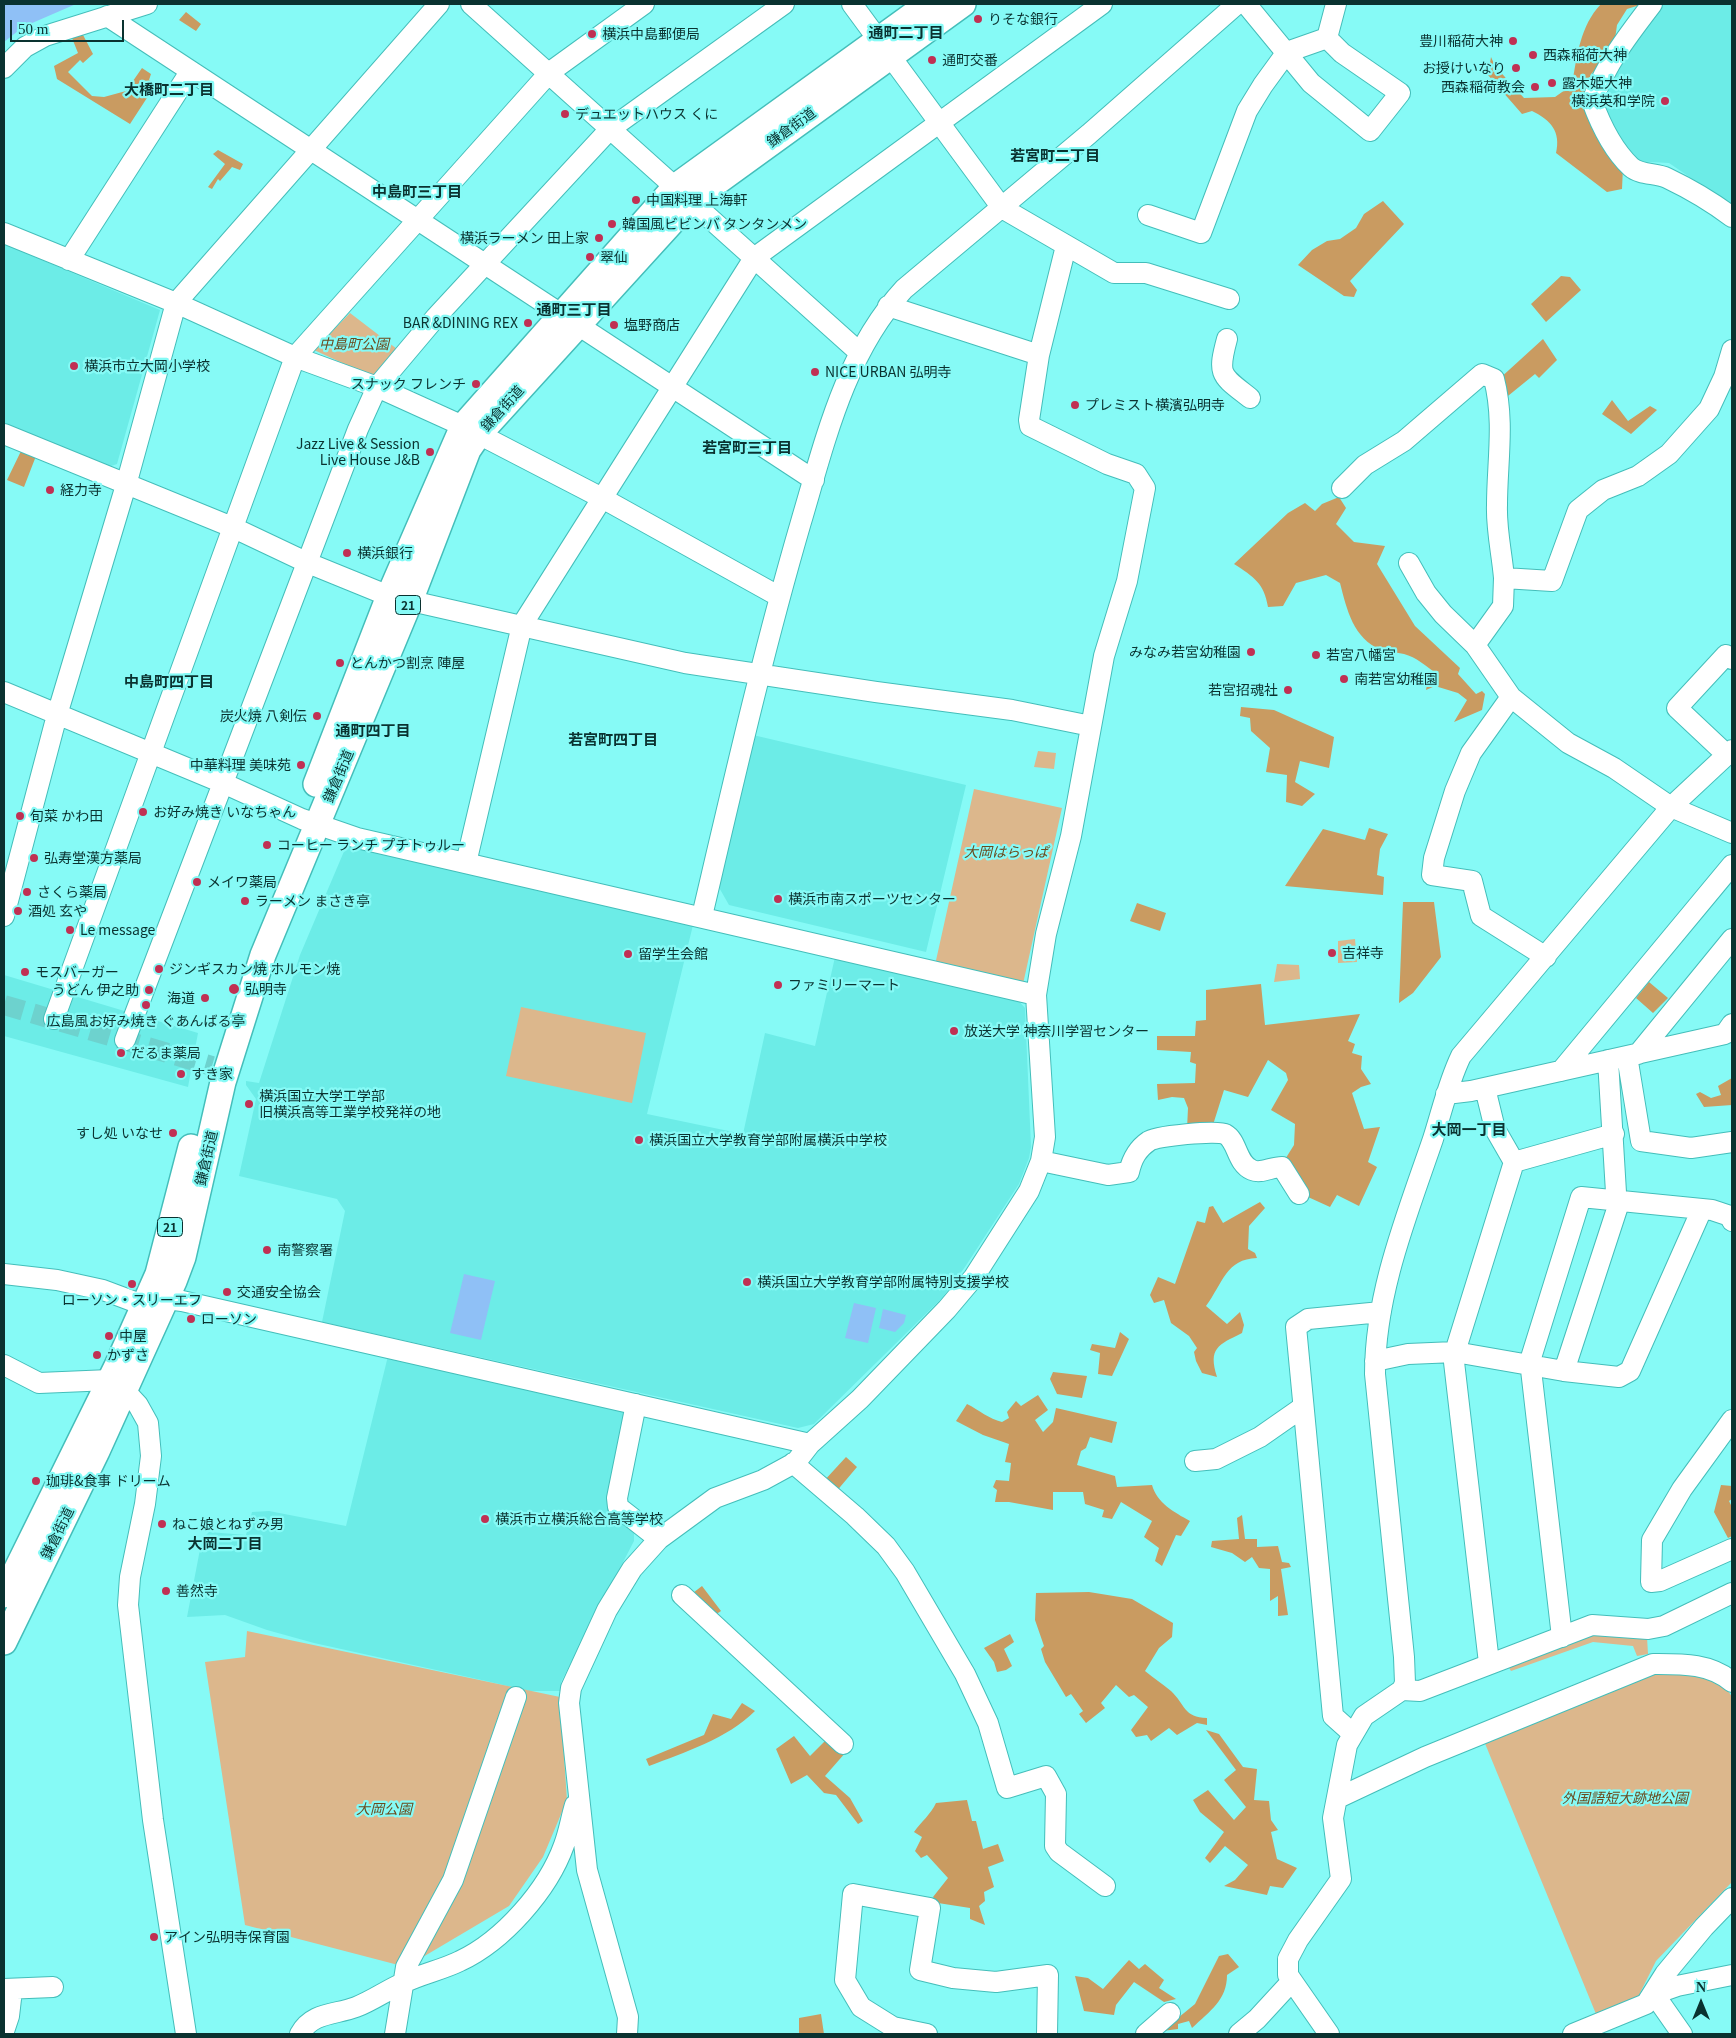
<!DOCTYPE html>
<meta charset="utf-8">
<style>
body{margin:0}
#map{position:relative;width:1736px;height:2038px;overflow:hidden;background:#86faf6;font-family:Georgia,serif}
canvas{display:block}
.frame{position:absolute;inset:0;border:5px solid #0a3230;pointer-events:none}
.north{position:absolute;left:1676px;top:1978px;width:50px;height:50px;-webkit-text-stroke:4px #86faf6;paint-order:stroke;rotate:0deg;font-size:14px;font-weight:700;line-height:20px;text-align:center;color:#0a3230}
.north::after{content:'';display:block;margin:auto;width:18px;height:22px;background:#0a3230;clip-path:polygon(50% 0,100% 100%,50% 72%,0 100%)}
.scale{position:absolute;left:10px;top:20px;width:114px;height:22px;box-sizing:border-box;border:2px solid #0a3230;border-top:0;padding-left:6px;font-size:15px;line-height:18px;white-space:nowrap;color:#0a3230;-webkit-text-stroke:4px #86faf6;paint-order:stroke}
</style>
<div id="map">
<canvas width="1736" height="2038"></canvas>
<div class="frame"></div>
<div class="north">N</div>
<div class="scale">50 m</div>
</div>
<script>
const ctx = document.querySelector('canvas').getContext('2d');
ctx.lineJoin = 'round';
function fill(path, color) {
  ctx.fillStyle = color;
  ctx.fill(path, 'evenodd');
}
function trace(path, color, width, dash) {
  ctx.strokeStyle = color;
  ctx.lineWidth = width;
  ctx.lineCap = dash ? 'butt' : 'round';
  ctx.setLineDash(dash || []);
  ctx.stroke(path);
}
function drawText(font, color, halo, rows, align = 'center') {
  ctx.font = font + ' Georgia,"Noto Sans JP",serif';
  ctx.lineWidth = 4.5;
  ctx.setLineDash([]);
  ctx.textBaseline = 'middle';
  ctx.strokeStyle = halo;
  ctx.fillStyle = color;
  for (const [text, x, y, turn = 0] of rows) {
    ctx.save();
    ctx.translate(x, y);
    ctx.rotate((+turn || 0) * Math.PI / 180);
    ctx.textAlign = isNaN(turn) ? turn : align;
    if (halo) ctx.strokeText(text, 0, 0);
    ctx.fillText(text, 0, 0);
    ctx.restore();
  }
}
const built = new Path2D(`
 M1654,4h78v202l-63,-43 -37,-2 -34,-52 4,-28z
 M4,244l156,66 -43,154 -9,3 -104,-44z
 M753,735l213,50 -40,167 -197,-47 -12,-21z
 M348,842l345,83 -46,189 96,20 22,-101 50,13 20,-89 183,43 7,8 6,139 -2,11 -10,26 -54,83 -23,31 -128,126 -16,4 -476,-106 23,-111 -8,-12 -98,-23 17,-77 -10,-14v-4l13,2 41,-128z
 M4,975l194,58 -10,54 -184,-51z
 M388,1356l239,54 -17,97 24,26v8l-73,141v9h-32l-43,-10 -172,-38 -47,-13 -42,-15 -38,2 15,-78 7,-7 37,3 6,-23 17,-1 77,15z`);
const green = new Path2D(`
 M350,313l47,36 -22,29 -61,-28z
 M1038,751l18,2 -2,16 -20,-2z
 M974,789l88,19 -39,176 -88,-19z
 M1355,939l2,23 -19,1v-22z
 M1277,964l22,1 1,14 -26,3z
 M521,1007l125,26 -14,70 -126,-27z
 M247,1631l313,66 7,103 -24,57 -34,49 -103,61 -161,-42 -40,-263 40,-5z
 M1594,1631l53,6 1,17 -11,2 -4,-10 -40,-4 -82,29 -5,-8z
 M1651,1670c28,3 66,-1 81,27v185l-76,79 -18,36 -42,17 -112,-273z`);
const forest = new Path2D(`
 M1601,4h42l-16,5 -10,16 -3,21 -9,15 -14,13 -5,28 37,65 -1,22 -15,3 -51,-39c5,-21 -5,-33 -24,-42l-10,3 -34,-39 3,-18 4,9 29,32 31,-1 17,-12c5,-29 8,-59 29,-81z
 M186,12l15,12 -5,7 -17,-11z
 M82,33l11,21 -10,9 -3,-3 -12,12 24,24 12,1 22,-6 16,-23 9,6 -2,6 7,4 -26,40 -73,-45 -3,-13 24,-13 -6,-15z
 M218,150l25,14 -3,6 -8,-3 -12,14 -2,-2 -6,10 -4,-2 17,-23 -12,-10z
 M1383,201l21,23 -54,57 7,9 -3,7 -10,-1 -46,-31 14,-15 15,-9 13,-2 16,-11 8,-14z
 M1561,276l9,1 11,13 -35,32 -15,-18z
 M1543,339l14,21 -18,18 -4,-4 -32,26 -5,-20z
 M1612,400l16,21 22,-15 7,4 -26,24 -29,-20z
 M22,449l14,7 -12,31 -17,-7z
 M1339,497l7,11 -10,16 18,18 31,4 -8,18 38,62 45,42 -2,6 18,20 6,-3 3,3 -3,16 -28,12 13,-22 -9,-7 -23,-7 -9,4 2,-12 9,-4c-11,-8 -21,-17 -33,-20 -7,-2 -16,0 -23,-4 -28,-12 -34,-40 -41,-67l-14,-8 -30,8 -13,23 -15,1c-4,-24 -14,-30 -34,-43l54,-51 17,-10 10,8 7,-7z
 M1241,707l33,3 60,27 -5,31 -29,-7 -5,21 20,12 -13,12 -16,-4 1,-27 -21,-3 4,-24 -19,-17 -1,-13 -10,-2z
 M1369,828l19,6 -8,15 -3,26 7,2 -1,18 -98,-9 38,-57 42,11z
 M1403,902h31l7,55 -28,36 -14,10z
 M1137,903l29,10 -6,18 -30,-10z
 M1649,982l19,16 -15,15 -17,-15z
 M1261,984l4,41 95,-11 -12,27 7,3 -3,9 10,3 -1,13 10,15 -10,3 -9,6 12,36 16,-2 -12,35 9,5 -18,39 -22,-11 -7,12 -22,-10 -24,-36 10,-16 1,-21 -24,-14 17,-30 -2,-7 -18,-13 -20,37 -24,-7 -12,38 -25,1 1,-21 -4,-10 -12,-1 -14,3 -1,-16 38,-1 1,-19 -6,-2 1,-10 -34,-2v-14h38l1,-15 10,-1v-30z
 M1732,1078v27l-28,2 -8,-13 4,-2 11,6 10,-3 -3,-9z
 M1260,1202l5,6 -16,18 -1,23 7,4 2,5c-31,1 -34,25 -51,48l21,18 13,-12 4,13 -2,8c-24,12 -34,15 -25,44l-15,-4 -6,-12 -2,-9 3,-4 -8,-12 -18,-13 -7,-23 -10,3 -4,-8 8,-18 17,7 22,-63 8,2 4,-16 4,-1 10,17z
 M1120,1332l9,7 -17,37 -14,-2 2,-21 -10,-3 2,-6 23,4z
 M1053,1372l34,4 -5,22 -25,-4 -7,-15z
 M1038,1395l10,15 -13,10 8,12 10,-10 3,-14 61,14 -5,21 -22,-6 -4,11 -5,3 -4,14 38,11 2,11 35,-2c5,18 22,27 38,36l-9,15 -5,-1 -14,31 -7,-5 4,-13 -15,-11 8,-16 -31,-19 -9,17 -10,-2 2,-7 -19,-6 -2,-12h-30v18l-44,-8h-14l2,-12 -4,-3 3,-7 13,1 2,-18 -6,-1 4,-18 -26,-9 -27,-14 11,-17c12,6 22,15 35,18l7,-4 -2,-6 9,-11 5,5z
 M846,1457l11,10 -22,26 -12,-11z
 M1721,1485l11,1v13l-3,2 3,6v29l-4,2 -14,-26z
 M1242,1515l3,24h12v8l21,-1 4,16 7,1 2,4 -10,2 7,46 -10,1v-20l-8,5v-32l-11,-1 -7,-11 -7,5 -13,-9 -21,-6 1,-6 27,-2 -2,-21z
 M702,1586l19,25 -6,4 -26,-19z
 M1089,1592l43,7 41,24 -1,14 -13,11 -14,23c8,7 18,13 26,20 14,13 13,27 36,27v7l-10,-2 -20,12 -8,-7 -18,13 -4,-6 -11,2 -5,-7 17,-23 -14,-12 -5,2 -13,-12 -15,18 4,5 -19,15 -7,-9 4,-3 -12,-17 -5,3 -21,-35 -4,-13 3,-3 -9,-26 1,-27z
 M1010,1634l4,8 -10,7 8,17 -6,4 -9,2 -3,-10 -10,-14z
 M742,1703l13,8c-28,28 -70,41 -106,55l-3,-7 58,-24 9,-21 18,5z
 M1206,1730l13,4 24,33 14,2 -3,31 15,1 2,19 7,10 -7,2 6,27 20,9 -14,20 -13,-2 -3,9 -43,-9 11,-6 13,-15 -23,-19 -15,17 -5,-5 19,-26 -24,-20 -7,-12 15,-10 26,30 12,-13 -22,-27 12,-10z
 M794,1736l16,20 19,-19 17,15 -21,24 25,22 13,23 -5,3 -22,-29 -12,-2 -17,-18 -16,9 -15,-35z
 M967,1800l5,21h4l7,28 15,-5 6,17 -16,6 6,20 -10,5 1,9 -6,5 6,19 -15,-6v-11l-32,-5 -5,-6 15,-19 -21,-23 -6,3 -6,-7 7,-14 -8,-5c7,-10 17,-18 22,-29z
 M1228,1954l11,13 -12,8c0,25 -17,36 -35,53l-3,-7 -11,3v5l-16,2 33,-27 24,-48z
 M1129,1960l10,9 6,-5 19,16 -5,8 17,11 -12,3 -30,-20 -18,23 -2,10 -30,-4 -9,-35 13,2 15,11z
 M821,2014l3,20h-25v-16z`);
const water = new Path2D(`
 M4,4h72l-53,23 -19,15z
 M464,1274l31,7 -14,59 -31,-7z
 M854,1303l22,5 -8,35 -23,-5z
 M883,1309l23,6 -2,8 -9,9 -16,-4z`);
const minorTunnel = new Path2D(`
 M4,1005l208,61`);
const minor = new Path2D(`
 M471,4l389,349
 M852,4l150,204 112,65h32l83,26
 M1246,4l65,79 59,48 30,-38 -58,-40 -15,-15 9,-34
 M1652,4c-26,34 -44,57 -60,97 8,22 21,49 39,66 9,8 25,6 36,11 23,11 45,24 65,39
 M107,16l707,464
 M4,68l21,-21 20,-11 102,-32
 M1148,215l53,18 46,-122 16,-26 24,-33 40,-14
 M4,233l172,70 119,54 82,30 86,39 139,72 178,99
 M69,260l121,-188
 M888,306l151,49
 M1227,339c-10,37 -6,36 23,59
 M4,434l228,93 76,36 81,33 296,67 191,29 136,18 79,16
 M1342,488l23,-23 39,-24 78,-67 12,5c11,42 3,84 3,126 -1,24 5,49 7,73
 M1409,563l17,30 17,21 32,31 36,52 57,46 46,25 57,39 61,26
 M1475,645l28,-39 1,-28 48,3 26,-71 25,-20 35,-14 31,-22 40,-45 15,-32 8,-27
 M4,692l219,91 79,36 55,19 679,157
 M1511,697l-40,56 -16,38 -21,67 -2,17 40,6 9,35 65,41
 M1727,755l-50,-47 49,-53 6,4
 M466,863l56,-238 232,-367 348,-254
 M4,916l53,-201 69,-230 50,-182 263,-299
 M702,916c31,-132 61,-264 99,-394 24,-81 44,-169 103,-233l185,-155 148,-130
 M54,1019l241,-662 255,-285 94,-68
 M125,1040l233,-611 19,-42 59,-70 174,-188 174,-125
 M1638,1054l94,-115
 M1627,1056l14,85 50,7 41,-6
 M1561,1071l171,-206
 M1485,1088l10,41 19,33
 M1446,1094l25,-3 254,-57 7,-10
 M1041,1161l67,14 21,-3c3,-13 8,-23 20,-31 6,-5 69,-11 76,-7 13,7 11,29 27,36 9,4 19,-3 30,-3l17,27
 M4,1274l53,6 46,10 40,15
 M152,1297l30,4 628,143
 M1375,1361l33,-7 47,-2 59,-190 100,-28
 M4,1365l35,18 71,-3 15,11 13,14 10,18 3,33 -6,48 -15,73 -2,28 25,215 33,214
 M1564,1371l53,-162 -9,-149
 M636,1404l-19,94 1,9 41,32
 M1732,1420l-50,69 -30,51 -1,42 9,-1 72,-32
 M1195,1461l21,-2 44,-22 43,-30
 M793,1463l62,53 31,30 19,26 60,102 23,49 19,65 39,-12 10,18 -1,52 4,6 46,34
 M682,1595l161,149
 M1562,1637l-32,-276 51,-164 131,13 18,6 2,5
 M1489,1663l-35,-301 1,-10 109,19 55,6 11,-6 72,-162
 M1402,1690l18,1 172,-66 56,4 16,-3 68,-33
 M1352,1733l-19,-17 -37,-389 12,-8 73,-7
 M1338,1798l87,-41 228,-93c28,0 57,-1 79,18
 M4,1989l49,-2
 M4,2031l5,-15 3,-26
 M300,2034c12,-22 35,-19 56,-27 16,-6 31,-17 47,-24 18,-9 39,-13 57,-22 43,-20 88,-71 104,-116 5,-13 7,-27 11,-40
 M395,2034l11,-67 47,-87 63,-183
 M627,2034l1,-17 -41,-147 -18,-167 2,-15 36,-78 25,-41 27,-30 56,-41 48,-18 33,-18 14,-18 50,-45 87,-90 27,-32 55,-86 12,-30 4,-24 -9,-142 10,-61 25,-98 33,-180 23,-75 18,-93 -9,-14 -29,-10 -77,-38 -1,-6 10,-65 27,-109
 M927,2034l-34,-7 -32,-20 -16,-27 8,-86 77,14 -10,62 33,8 43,4 52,-7 -1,59
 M1146,2034l24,-21
 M1239,2034l18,-15 35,-38
 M1329,2034l-41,-59v-16l10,-19 43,-61 -8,-61 14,-73 17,-29 38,-26 3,-7 -1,-26 -29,-283c0,-81 32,-159 58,-235 9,-28 15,-56 28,-83l210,-249 61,-57
 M1573,2034l73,-30 19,-30 39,-47 28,-29
 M1682,2034l-28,-40 23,-8 55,-11`);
const major = new Path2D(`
 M316,784l73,-188 74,-170 212,-239 253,-183
 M4,1595l113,-229 41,-92 33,-127
 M4,1642l93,-191 77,-170 9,-24 40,-175 40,-127 147,-354 58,-151 11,-16 212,-233 272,-197`);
const markers = [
 [978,19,5,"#c03053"],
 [592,34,5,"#c03053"],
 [1513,41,5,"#c03053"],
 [1533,55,5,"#c03053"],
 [932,60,5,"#c03053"],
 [1516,68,5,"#c03053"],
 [1552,83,5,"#c03053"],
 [1535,87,5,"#c03053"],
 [1665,101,5,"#c03053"],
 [565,114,5,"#c03053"],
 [636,200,5,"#c03053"],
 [612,224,5,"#c03053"],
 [599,238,5,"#c03053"],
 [590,257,5,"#c03053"],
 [528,323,5,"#c03053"],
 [614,325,5,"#c03053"],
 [74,366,5,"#c03053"],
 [815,372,5,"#c03053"],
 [476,384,5,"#c03053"],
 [1075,405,5,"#c03053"],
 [430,452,5,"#c03053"],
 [50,490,5,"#c03053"],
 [347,553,5,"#c03053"],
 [1251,652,5,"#c03053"],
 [1316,655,5,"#c03053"],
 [340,663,5,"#c03053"],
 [1344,679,5,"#c03053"],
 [1288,690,5,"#c03053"],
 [317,716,5,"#c03053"],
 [301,765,5,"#c03053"],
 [143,812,5,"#c03053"],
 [20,816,5,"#c03053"],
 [267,845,5,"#c03053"],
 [34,858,5,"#c03053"],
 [197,882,5,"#c03053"],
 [27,892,5,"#c03053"],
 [778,899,5,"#c03053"],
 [245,901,5,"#c03053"],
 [18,911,5,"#c03053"],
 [70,930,5,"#c03053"],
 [1332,953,5,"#c03053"],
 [628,954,5,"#c03053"],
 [159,969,5,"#c03053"],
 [25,972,5,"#c03053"],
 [778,985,5,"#c03053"],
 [234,989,6,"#c03053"],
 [149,990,5,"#c03053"],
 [205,998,5,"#c03053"],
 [146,1005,5,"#c03053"],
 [954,1031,5,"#c03053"],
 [121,1053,5,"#c03053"],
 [181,1074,5,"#c03053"],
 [249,1104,5,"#c03053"],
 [173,1133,5,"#c03053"],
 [639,1140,5,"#c03053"],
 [267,1250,5,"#c03053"],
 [747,1282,5,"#c03053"],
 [132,1284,5,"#c03053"],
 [227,1292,5,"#c03053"],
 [191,1319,5,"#c03053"],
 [109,1336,5,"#c03053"],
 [97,1355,5,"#c03053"],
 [36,1481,5,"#c03053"],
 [485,1519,5,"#c03053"],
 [162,1524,5,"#c03053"],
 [166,1591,5,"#c03053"],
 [154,1937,5,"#c03053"]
];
const shields = [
 [408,605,25],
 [170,1227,25]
];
const shieldNames = [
 ["21",408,605],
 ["21",170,1227]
];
const poiNames = [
 ["りそな銀行",988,19],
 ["横浜中島郵便局",602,34],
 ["豊川稲荷大神",1503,41,"right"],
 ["西森稲荷大神",1543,55],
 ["通町交番",942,60],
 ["お授けいなり",1506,68,"right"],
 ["露木姫大神",1562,83],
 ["西森稲荷教会",1525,87,"right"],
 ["横浜英和学院",1655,101,"right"],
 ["デュエットハウス くに",575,114],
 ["中国料理 上海軒",646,200],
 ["韓国風ビビンバ タンタンメン",622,224],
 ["横浜ラーメン 田上家",589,238,"right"],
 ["翠仙",600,257],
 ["BAR &DINING REX",518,323,"right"],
 ["塩野商店",624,325],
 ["横浜市立大岡小学校",84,366],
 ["NICE URBAN 弘明寺",825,372],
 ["スナック フレンチ",466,384,"right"],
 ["プレミスト横濱弘明寺",1085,405],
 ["Jazz Live & Session",420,444,"right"],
 ["Live House J&B",420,460,"right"],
 ["経力寺",60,490],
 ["横浜銀行",357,553],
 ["みなみ若宮幼稚園",1241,652,"right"],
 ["若宮八幡宮",1326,655],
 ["とんかつ割烹 陣屋",350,663],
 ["南若宮幼稚園",1354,679],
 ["若宮招魂社",1278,690,"right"],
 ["炭火焼 八剣伝",307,716,"right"],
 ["中華料理 美味苑",291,765,"right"],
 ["お好み焼き いなちゃん",153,812],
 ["旬菜 かわ田",30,816],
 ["コーヒー ランチ プチトゥルー",277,845],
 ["弘寿堂漢方薬局",44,858],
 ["メイワ薬局",207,882],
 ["さくら薬局",37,892],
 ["横浜市南スポーツセンター",788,899],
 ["ラーメン まさき亭",255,901],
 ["酒処 玄や",28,911],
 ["Le message",80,930],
 ["吉祥寺",1342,953],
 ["留学生会館",638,954],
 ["ジンギスカン焼 ホルモン焼",169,969],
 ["モスバーガー",35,972],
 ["ファミリーマート",788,985],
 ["弘明寺",245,989],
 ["うどん 伊之助",139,990,"right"],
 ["海道",195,998,"right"],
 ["広島風お好み焼き ぐあんばる亭",146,1021,"center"],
 ["放送大学 神奈川学習センター",964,1031],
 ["だるま薬局",131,1053],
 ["すき家",191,1074],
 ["横浜国立大学工学部",259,1096],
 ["旧横浜高等工業学校発祥の地",259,1112],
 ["すし処 いなせ",163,1133,"right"],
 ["横浜国立大学教育学部附属横浜中学校",649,1140],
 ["南警察署",277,1250],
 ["横浜国立大学教育学部附属特別支援学校",757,1282],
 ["交通安全協会",237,1292],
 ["ローソン・スリーエフ",132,1300,"center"],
 ["ローソン",201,1319],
 ["中屋",119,1336],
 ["かずさ",107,1355],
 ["珈琲&食事 ドリーム",46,1481],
 ["横浜市立横浜総合高等学校",495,1519],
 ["ねこ娘とねずみ男",172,1524],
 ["善然寺",176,1591],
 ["アイン弘明寺保育園",164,1937]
];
const streetNames = [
 ["鎌倉街道",791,127,-36],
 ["鎌倉街道",502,408,-48],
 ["鎌倉街道",338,776,-67],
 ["鎌倉街道",206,1158,-77],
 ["鎌倉街道",57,1533,-64]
];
const parkNames = [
 ["中島町公園",354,344],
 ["大岡はらっぱ",1006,852],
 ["外国語短大跡地公園",1625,1798],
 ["大岡公園",384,1809]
];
const neighbourhoodNames = [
 ["通町二丁目",906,32],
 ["大橋町二丁目",169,89],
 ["若宮町二丁目",1055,155],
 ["中島町三丁目",417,191],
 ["通町三丁目",574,309],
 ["若宮町三丁目",747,447],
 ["中島町四丁目",169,681],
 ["通町四丁目",373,730],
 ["若宮町四丁目",613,739],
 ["大岡一丁目",1469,1129],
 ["大岡二丁目",225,1543]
];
fill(built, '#6cece7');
fill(green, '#dcb78c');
fill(forest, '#c99b61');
fill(water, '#8fc0f6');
trace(minorTunnel, '#6dd2ce', 20, [20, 10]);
trace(minor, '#44beba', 22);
trace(major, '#44beba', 28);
trace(minor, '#fff', 20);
trace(major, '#fff', 25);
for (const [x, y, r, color] of markers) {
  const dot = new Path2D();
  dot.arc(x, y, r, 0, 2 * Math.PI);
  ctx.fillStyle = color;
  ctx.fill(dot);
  trace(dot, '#86faf6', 2);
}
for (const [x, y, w] of shields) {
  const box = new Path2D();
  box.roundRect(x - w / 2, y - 9.5, w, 19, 4);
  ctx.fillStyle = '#86faf6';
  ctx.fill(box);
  trace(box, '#0a3230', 1);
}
drawText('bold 12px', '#0a3230', null, shieldNames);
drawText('14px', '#0a3230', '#86faf6', poiNames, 'left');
drawText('14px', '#0a3230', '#86faf6', streetNames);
drawText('italic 14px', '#6b4a1e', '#86faf6', parkNames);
drawText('bold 15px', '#0a3230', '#86faf6', neighbourhoodNames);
</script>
